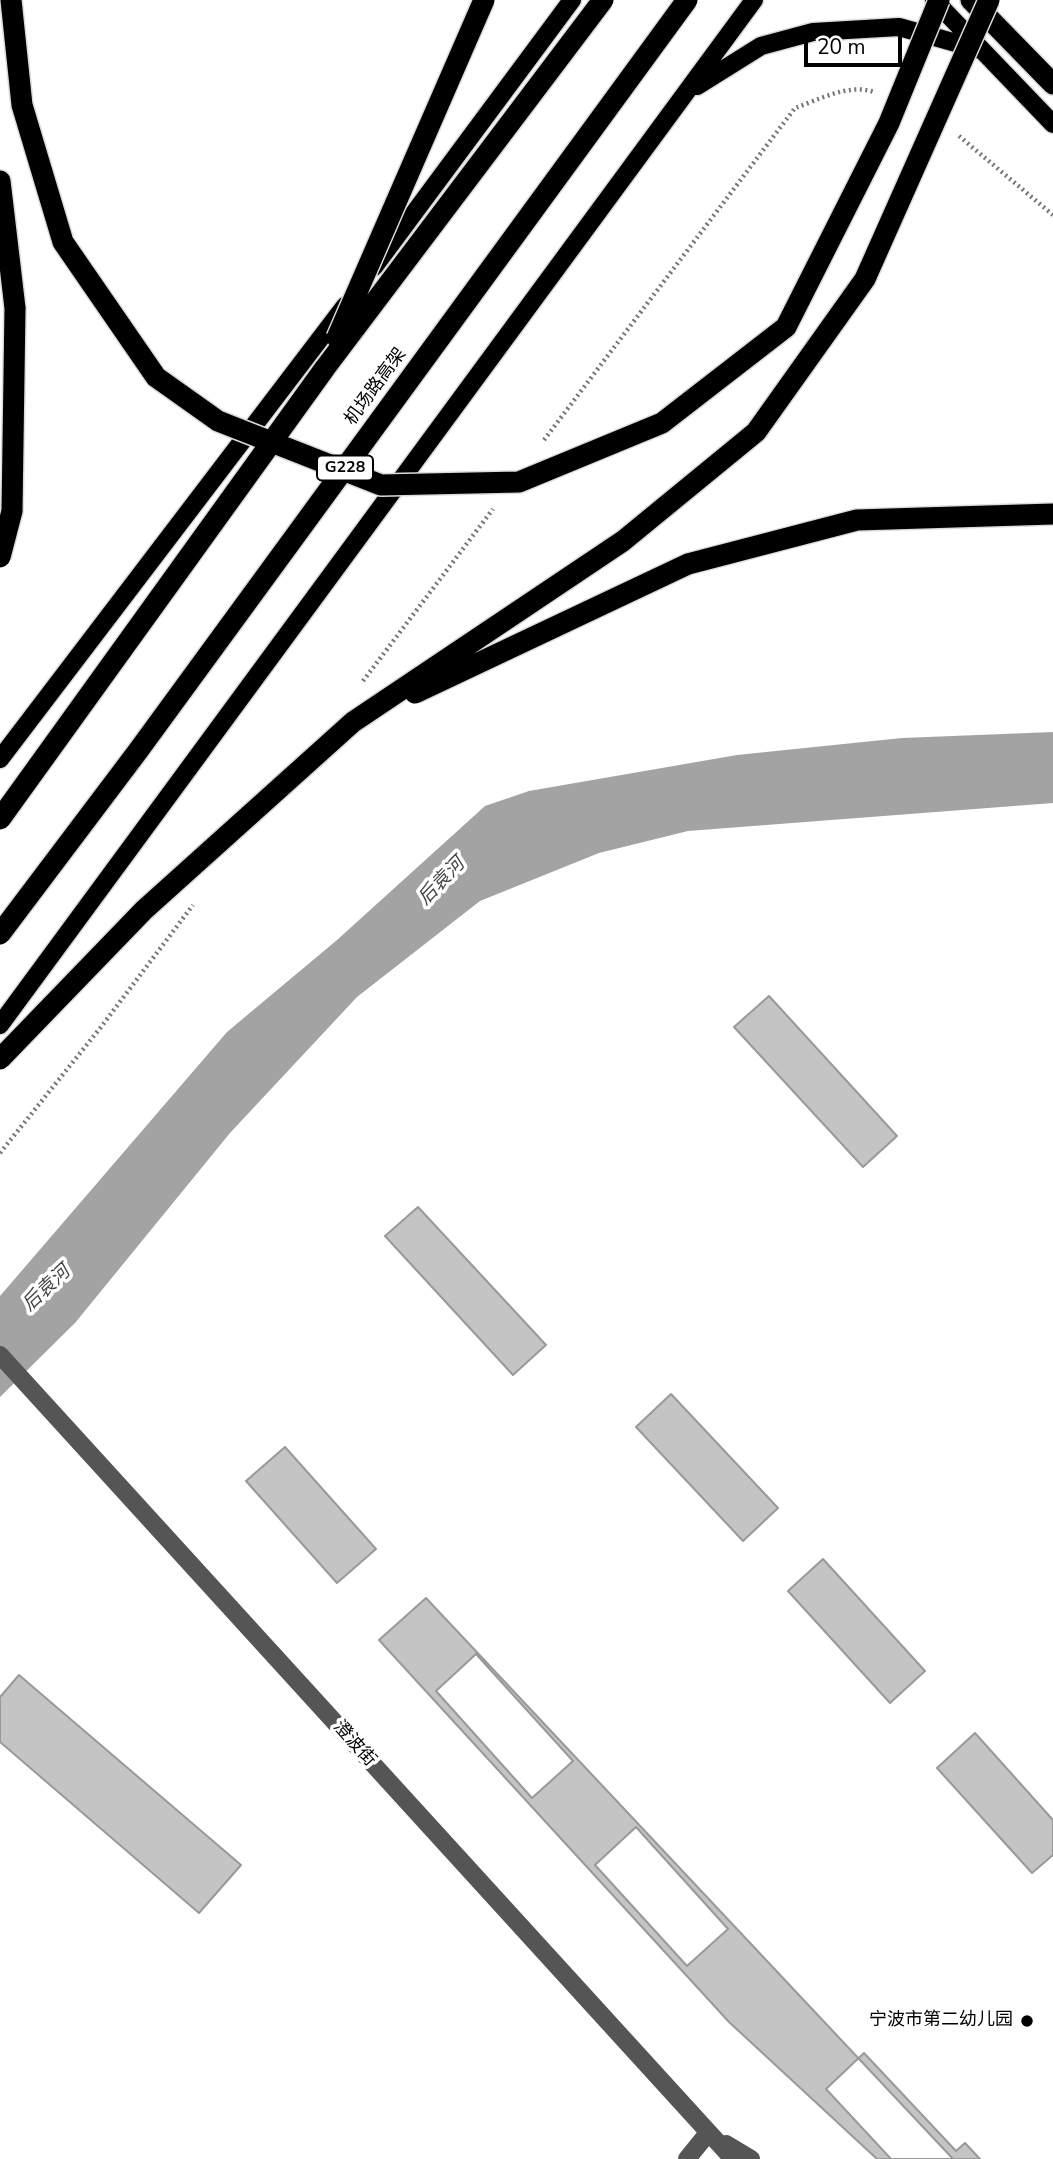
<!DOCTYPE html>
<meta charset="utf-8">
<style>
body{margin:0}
#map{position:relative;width:1053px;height:2159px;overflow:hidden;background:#fff;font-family:"Nunito Sans",sans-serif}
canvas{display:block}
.scale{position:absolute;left:804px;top:35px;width:98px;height:32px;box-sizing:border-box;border:4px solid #000;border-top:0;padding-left:9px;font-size:21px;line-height:24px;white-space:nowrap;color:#000;-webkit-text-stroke:5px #fff;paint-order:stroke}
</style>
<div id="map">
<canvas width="1053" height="2159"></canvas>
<div class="scale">20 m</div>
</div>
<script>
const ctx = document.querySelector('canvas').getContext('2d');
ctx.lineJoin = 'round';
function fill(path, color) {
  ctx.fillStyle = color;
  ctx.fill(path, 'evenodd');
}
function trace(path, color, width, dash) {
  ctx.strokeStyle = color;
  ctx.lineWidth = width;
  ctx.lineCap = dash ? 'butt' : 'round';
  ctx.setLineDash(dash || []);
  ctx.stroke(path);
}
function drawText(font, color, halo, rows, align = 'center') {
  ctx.font = font + ' "Nunito Sans","Noto Sans SC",sans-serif';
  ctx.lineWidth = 7;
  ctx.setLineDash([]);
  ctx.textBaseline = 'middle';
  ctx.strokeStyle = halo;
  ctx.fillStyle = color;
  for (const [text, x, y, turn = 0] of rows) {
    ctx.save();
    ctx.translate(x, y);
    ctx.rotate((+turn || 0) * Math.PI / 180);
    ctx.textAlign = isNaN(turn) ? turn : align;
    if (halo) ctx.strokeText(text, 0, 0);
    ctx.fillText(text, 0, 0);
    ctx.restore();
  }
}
const water = new Path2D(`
 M1053,732v71l-365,28 -89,22 -119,48 -123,96 -127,136 -155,190 -75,74v-101l227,-264 110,-92 148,-134 44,-15 208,-36 165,-17z`);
const building = new Path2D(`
 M769,996l128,140 -34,31 -129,-140z
 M418,1207l128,138 -33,30 -128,-139z
 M671,1394l107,114 -35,33 -107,-114z
 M285,1447l91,102 -39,34 -91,-102z
 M823,1559l102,112 -35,32 -102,-112z
 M426,1598l527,561h-76l-148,-137 -350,-382z
 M476,1654l97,107 -41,37 -96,-107z
 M19,1675l222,190 -42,48 -199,-171v-45z
 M975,1733l78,87v35l-21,18 -95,-105z
 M636,1827l92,102 -41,37 -92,-101z
 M864,2053l92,98 9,-8 15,16h-89l-65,-70z`);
const path = new Path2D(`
 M959,136l94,79
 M544,440l251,-332c23,-8 54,-25 79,-16
 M363,681l130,-172
 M0,1153l101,-126 92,-122`);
const minor = new Path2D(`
 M0,1355l733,804
 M726,2144l25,15
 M687,2159l21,-26`);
const major = new Path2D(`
 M934,0l119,124
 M697,86l64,-40 52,-14 86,-5 82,23
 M374,267l198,-267
 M0,759l345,-453
 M0,1025l754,-1025`);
const highway = new Path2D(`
 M971,0l82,84
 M0,181l15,127`);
const highwayBridge = new Path2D(`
 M11,0l11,105 41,137 93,135 62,44 163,64 138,-3 143,-59 124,-96 103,-204 50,-123
 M337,338l147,-338
 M0,557l12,-46 3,-203
 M415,693l273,-129 169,-44 196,-6
 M0,819l325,-451 278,-368
 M0,934l138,-183 549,-751
 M0,1059l144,-149 209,-188 270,-181 133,-109 109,-153 124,-279`);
const markers = [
 [1027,2021,7,"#000"]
];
const shields = [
 [345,468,56]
];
const shieldNames = [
 ["G228",345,468]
];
const streetNames = [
 ["机场路高架",376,387,-54],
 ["澄波街",354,1744,48]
];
const poiNames = [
 ["宁波市第二幼儿园",1013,2021]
];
const waterNames = [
 ["后袁河",442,882,-46],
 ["后袁河",47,1289,-43]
];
fill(water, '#a3a3a3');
fill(building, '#c4c4c4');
trace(building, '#999', 2);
trace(major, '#dbdbdb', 21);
trace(highway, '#dbdbdb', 24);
trace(path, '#777', 4.5, [2, 3.5]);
trace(minor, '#555', 18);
trace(major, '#000', 18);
trace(highway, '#000', 21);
trace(highwayBridge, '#dbdbdb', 24, []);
trace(highwayBridge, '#000', 21);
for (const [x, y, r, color] of markers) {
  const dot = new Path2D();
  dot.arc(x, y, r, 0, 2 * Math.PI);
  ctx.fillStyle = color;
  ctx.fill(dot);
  trace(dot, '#fff', 2.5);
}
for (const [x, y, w] of shields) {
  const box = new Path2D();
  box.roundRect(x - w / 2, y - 12.5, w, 25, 5);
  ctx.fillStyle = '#fff';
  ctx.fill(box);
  trace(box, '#000', 2);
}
drawText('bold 16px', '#000', null, shieldNames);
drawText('18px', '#000', '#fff', streetNames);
drawText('18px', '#000', '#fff', poiNames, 'right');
drawText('italic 19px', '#444', '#fff', waterNames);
</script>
